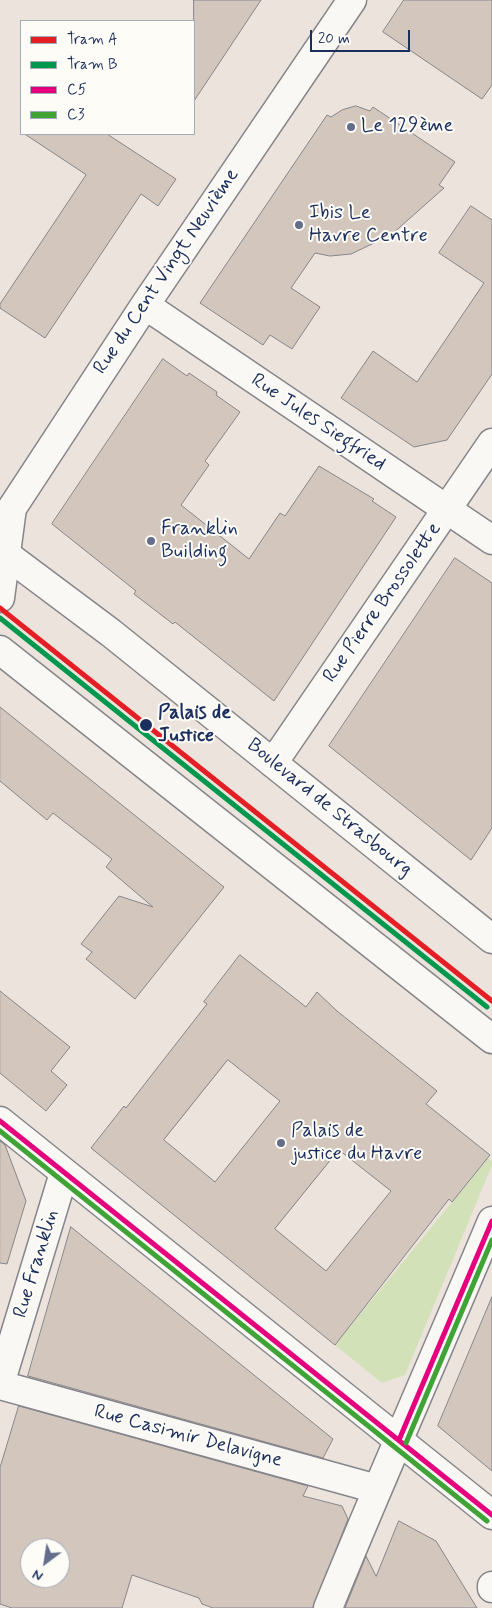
<!DOCTYPE html>
<meta charset="utf-8">
<style>
body{margin:0}
#map{position:relative;width:492px;height:1608px;overflow:hidden;background:#ece4dc;font-family:Mynerve,sans-serif}
canvas{display:block}
.legend{position:absolute;left:20px;top:20px;width:175px;height:115px;box-sizing:border-box;background:#fdfcf7;border:1px solid #a3aaba;margin:0;padding:6px 9px;list-style:none;font-size:15px;color:#1b2f5e}
.legend li{display:flex;align-items:center;gap:10px;height:25px}
.legend b{width:25px;border:1px solid #a3aaba}
.north{position:absolute;left:20px;top:1538px;width:50px;height:50px;box-sizing:border-box;background:#fdfcf7;border:1px solid #a3aaba;border-radius:50%;rotate:211deg;font-size:14px;font-weight:700;line-height:20px;text-align:center;color:#1b2f5e}
.north::after{content:'';display:block;margin:auto;width:18px;height:22px;background:#646e8a;clip-path:polygon(50% 0,100% 100%,50% 72%,0 100%)}
.scale{position:absolute;left:310px;top:30px;width:100px;height:22px;box-sizing:border-box;border:2px solid #1b2f5e;border-top:0;padding-left:6px;font-size:15px;line-height:18px;white-space:nowrap;color:#1b2f5e;-webkit-text-stroke:4px #fdfcf7;paint-order:stroke}
</style>
<div id="map">
<canvas width="492" height="1608"></canvas>
<ul class="legend">
<li><b style="height:6px;background:#e41e25"></b>Tram A</li>
<li><b style="height:6px;background:#00984e"></b>Tram B</li>
<li><b style="height:6px;background:#e5007d"></b>C5</li>
<li><b style="height:6px;background:#3fa435"></b>C3</li>
</ul>
<div class="north">N</div>
<div class="scale">20 m</div>
</div>
<script>
const ctx = document.querySelector('canvas').getContext('2d');
ctx.lineJoin = 'round';
function fill(path, color) {
  ctx.fillStyle = color;
  ctx.fill(path, 'evenodd');
}
function trace(path, color, width, dash) {
  ctx.strokeStyle = color;
  ctx.lineWidth = width;
  ctx.lineCap = dash ? 'butt' : 'round';
  ctx.setLineDash(dash || []);
  ctx.stroke(path);
}
function drawText(font, color, halo, rows, align = 'center') {
  ctx.font = font + ' Mynerve,sans-serif';
  ctx.lineWidth = 4;
  ctx.setLineDash([]);
  ctx.textBaseline = 'middle';
  ctx.strokeStyle = halo;
  ctx.fillStyle = color;
  for (const [text, x, y, turn = 0] of rows) {
    ctx.save();
    ctx.translate(x, y);
    ctx.rotate((+turn || 0) * Math.PI / 180);
    ctx.textAlign = isNaN(turn) ? turn : align;
    if (halo) ctx.strokeText(text, 0, 0);
    ctx.fillText(text, 0, 0);
    ctx.restore();
  }
}
const green = new Path2D(`
 M488,1158l4,3v4l-87,210 -23,8 -47,-38z`);
const building = new Path2D(`
 M194,0h67l-67,101z
 M404,0h88v85l-10,14 -99,-67z
 M356,106l14,5 3,-4 82,55 -16,23 5,3 -53,47 -40,19 -21,2 -15,-3 -24,35 29,19 -28,42 -22,-14 -7,10 -63,-42 127,-188 4,2 11,-7z
 M25,134h82l69,45 -18,27 -17,-12 -96,144 -45,-30v-4l86,-129z
 M471,206l21,14v154l-45,66 -33,7 -73,-49 32,-47 44,31 67,-99 -45,-30z
 M163,359l24,17 2,-3 28,19 -1,3 24,17 -35,49 4,4 -28,40 68,54 31,-46 5,3 34,-50 55,33 -2,2 24,16 -122,184 -99,-79 -2,2 -39,-30 2,-3 -84,-67z
 M455,558l37,25v245l-21,32 -142,-114z
 M0,707l224,180 -89,112 -49,-40 6,-7 -11,-8 38,-48 34,11 -47,-40 6,-8 -59,-46 -6,7 -47,-39z
 M240,955l66,52 11,-15 20,19 100,80 -11,13 64,51 -38,47 -3,-3 -114,146 -244,-197 33,-42 2,2 81,-104 -3,-2zM228,1060l52,41 -65,81 -51,-42zM339,1150l52,41 -65,80 -51,-42z
 M0,991l70,56 -19,24 16,14 -21,26 -46,-38z
 M0,1141l5,4 21,56 -19,63 -7,-1z
 M71,1227l262,212 -10,19 -295,-82z
 M492,1297v174l-54,-45z
 M19,1406l289,80 -5,10 39,10 6,13 -35,89h-100l-11,-4 -3,-6 -67,-23 -10,33h-110l-12,-4v-136zM30,1548h30v30h-30z
 M399,1521l37,20 41,67h-132l21,-52 10,20z`);
const minor = new Path2D(`
 M145,305l347,235
 M0,598l12,-90 133,-203 207,-305
 M273,763l219,-320
 M0,1121l492,394
 M0,1384l64,-211
 M0,1385l377,104
 M492,1586v2
 M328,1608c53,-130 110,-258 164,-387`);
const tertiary = new Path2D(`
 M0,550l111,83 381,306
 M0,650l492,389`);
const bus1 = new Path2D(`
 M0,1121l492,394
 M399,1440l93,-219`);
const bus2 = new Path2D(`
 M0,1131l487,390
 M406,1443l86,-203`);
const tram1 = new Path2D(`
 M0,608l492,393`);
const tram2 = new Path2D(`
 M0,618l487,389`);
const markers = [
 [351,127,5,"#646e8a"],
 [299,225,5,"#646e8a"],
 [151,541,5,"#646e8a"],
 [146,725,7,"#1b2f5e"],
 [281,1143,5,"#646e8a"]
];
const poiNames = [
 ["Le 129ème",361,127],
 ["Ibis Le",309,214],
 ["Havre Centre",309,237],
 ["Franklin",161,530],
 ["Building",161,553],
 ["Palais de",291,1132],
 ["justice du Havre",291,1155]
];
const streetNames = [
 ["Rue du Cent Vingt Neuvième",167,272,-56],
 ["Rue Jules Siegfried",318,423,34],
 ["Rue Pierre Brossolette",383,603,-55],
 ["Boulevard de Strasbourg",329,808,39],
 ["Rue Franklin",37,1264,-73],
 ["Rue Casimir Delavigne",188,1437,15]
];
const stopNames = [
 ["Palais de",158,714],
 ["Justice",158,737]
];
fill(green, '#d2e1b7');
fill(building, '#d3c7bd');
trace(building, '#85858b', 1);
trace(minor, '#85858b', 31);
trace(tertiary, '#85858b', 31);
trace(minor, '#f9f8f5', 28);
trace(tertiary, '#f9f8f5', 28);
trace(bus1, '#e5007d', 5);
trace(bus2, '#3fa435', 5);
trace(tram1, '#e41e25', 5);
trace(tram2, '#00984e', 5);
for (const [x, y, r, color] of markers) {
  const dot = new Path2D();
  dot.arc(x, y, r, 0, 2 * Math.PI);
  ctx.fillStyle = color;
  ctx.fill(dot);
  trace(dot, '#fdfcf7', 2);
}
drawText('20px', '#1b2f5e', '#fdfcf7', poiNames, 'left');
drawText('20px', '#1b2f5e', '#fdfcf7', streetNames);
drawText('bold 20px', '#1b2f5e', '#fdfcf7', stopNames, 'left');
</script>
